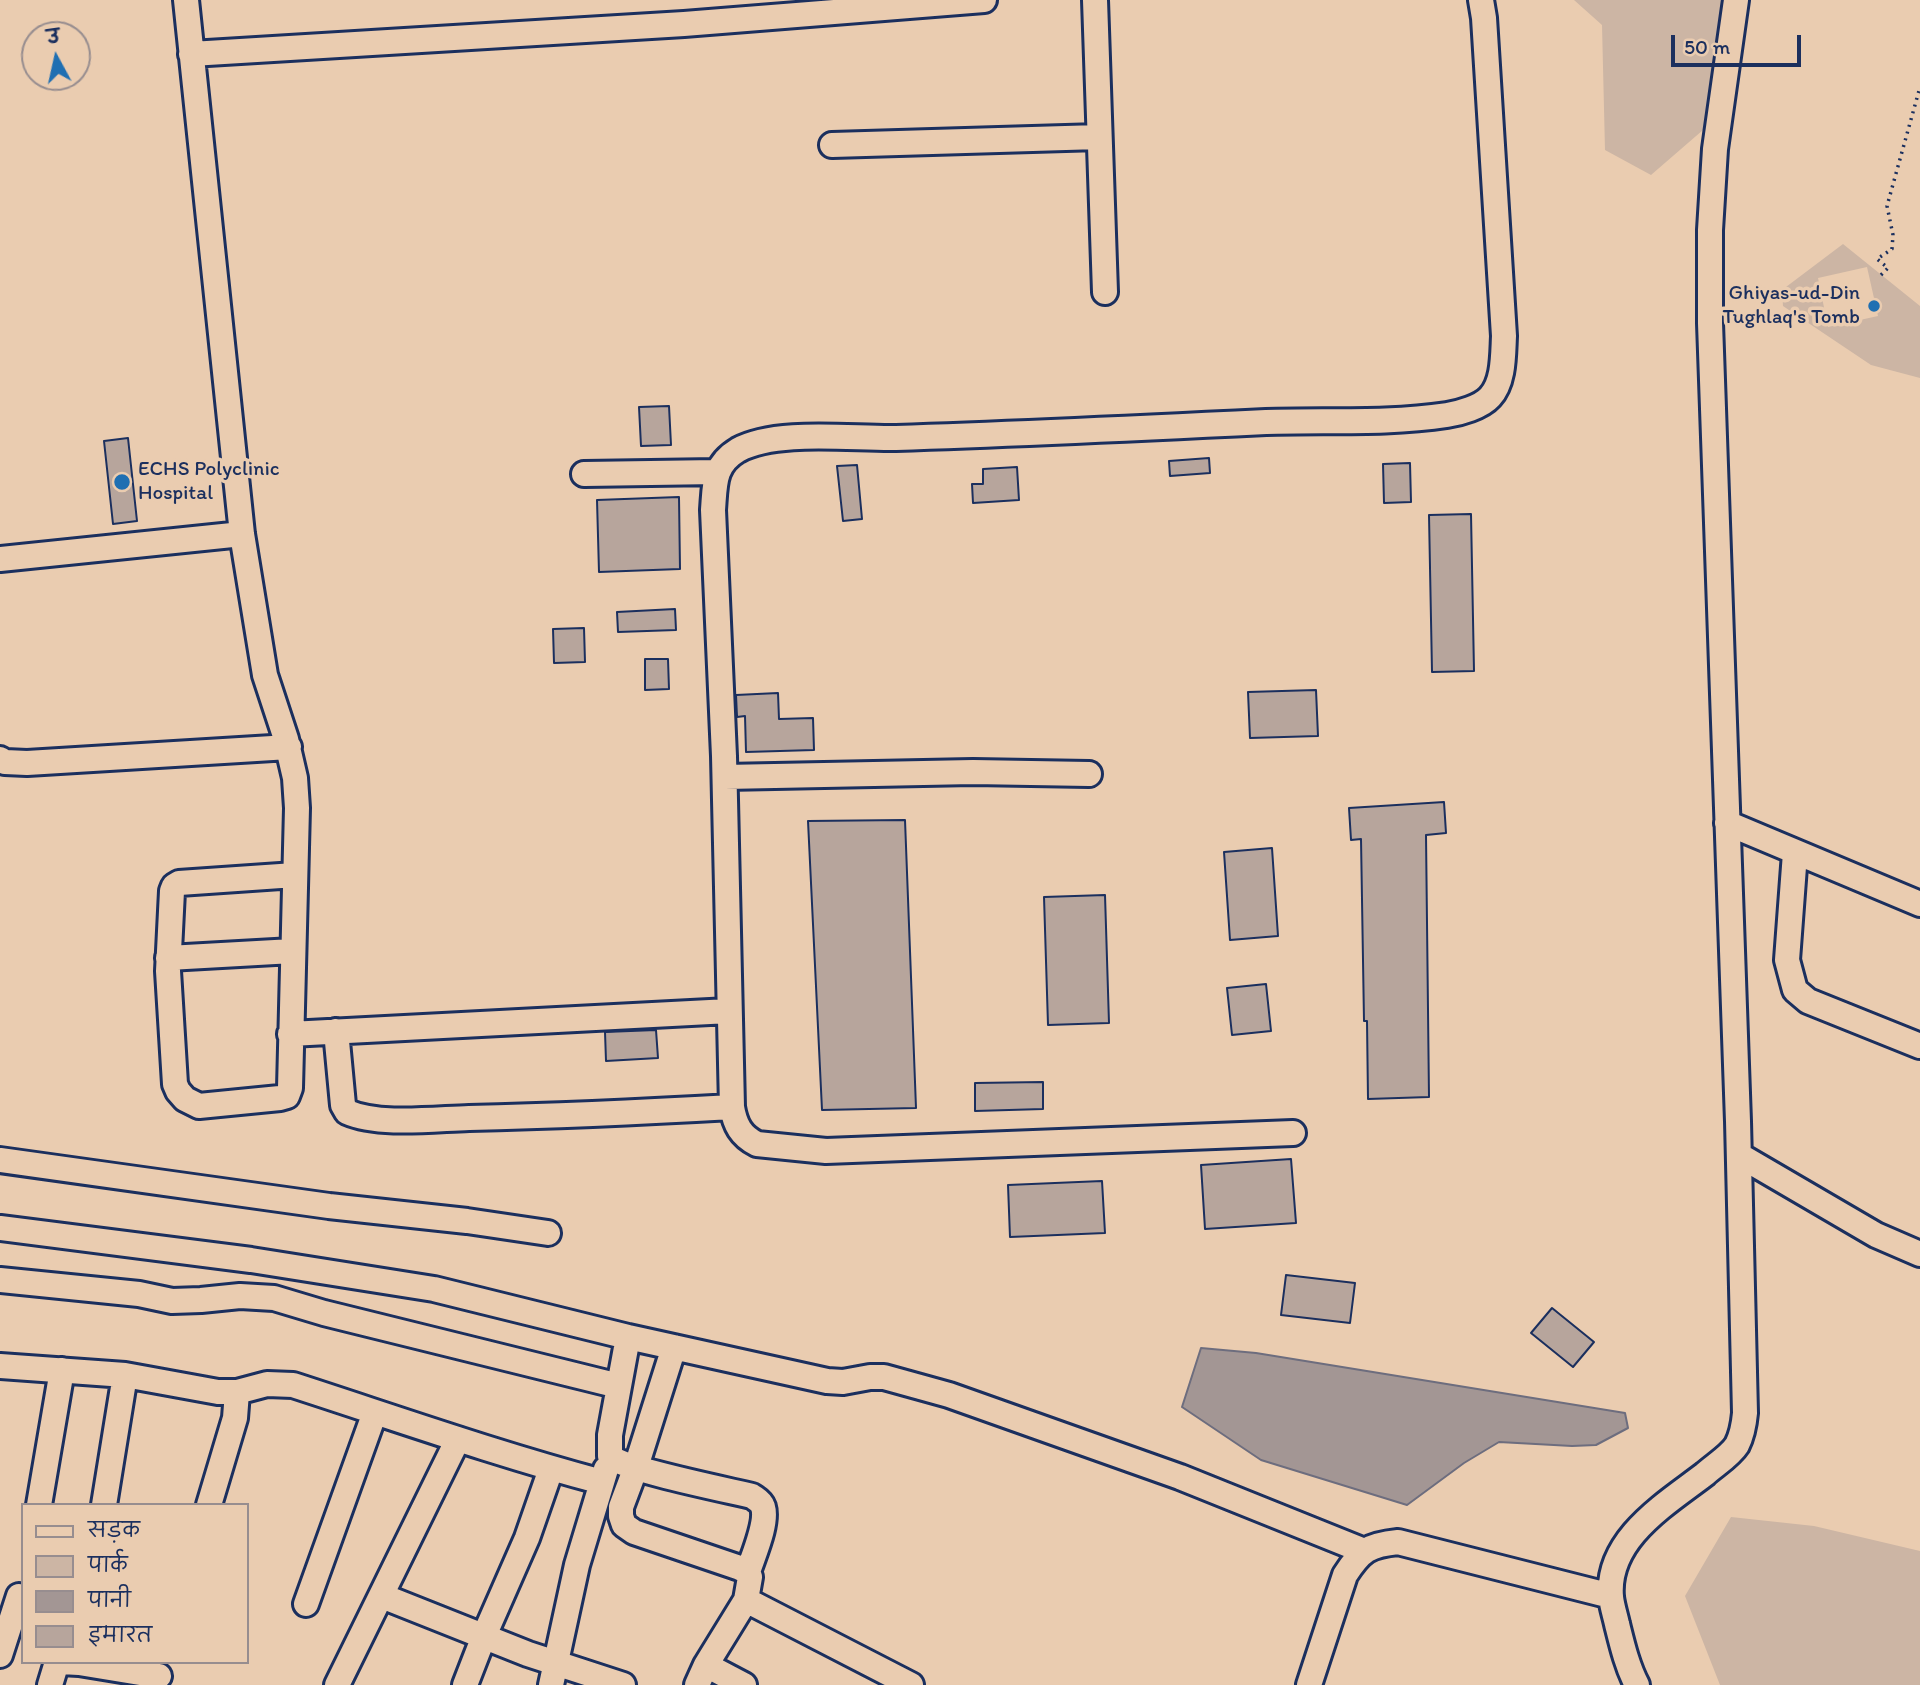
<!DOCTYPE html>
<meta charset="utf-8">
<style>
body{margin:0}
#map{position:relative;width:1920px;height:1685px;overflow:hidden;background:#eaccb0;font-family:Itim,"Playpen Sans Deva",sans-serif}
canvas{display:block}
.legend{position:absolute;left:21px;top:1503px;width:228px;height:161px;box-sizing:border-box;background:#eaccb0;border:2px solid #978d8f;margin:0;padding:9px 12px;list-style:none;font-size:21px;color:#1b2f5e}
.legend li{display:flex;align-items:center;gap:14px;height:35px}
.legend b{width:35px;border:2px solid #978d8f}
.north{position:absolute;left:21px;top:21px;width:70px;height:70px;box-sizing:border-box;background:#eaccb0;border:2px solid #978d8f;border-radius:50%;rotate:352deg;font-size:19px;font-weight:700;line-height:28px;text-align:center;color:#1b2f5e}
.north::after{content:'';display:block;margin:auto;width:24px;height:32px;background:#1f6fb2;clip-path:polygon(50% 0,100% 100%,50% 72%,0 100%)}
.scale{position:absolute;left:1671px;top:35px;width:130px;height:32px;box-sizing:border-box;border:4px solid #1b2f5e;border-top:0;padding-left:9px;font-size:21px;line-height:24px;white-space:nowrap;color:#1b2f5e;-webkit-text-stroke:5px #eaccb0;paint-order:stroke}
</style>
<div id="map">
<canvas width="1920" height="1685"></canvas>
<ul class="legend">
<li><b style="height:9px;background:#eaccb0"></b>सड़क</li>
<li><b style="height:19px;background:#ccb5a4"></b>पार्क</li>
<li><b style="height:19px;background:#a39694"></b>पानी</li>
<li><b style="height:19px;background:#b7a59c"></b>इमारत</li>
</ul>
<div class="north">उ</div>
<div class="scale">50 m</div>
</div>
<script>
const ctx = document.querySelector('canvas').getContext('2d');
ctx.lineJoin = 'round';
function fill(path, color) {
  ctx.fillStyle = color;
  ctx.fill(path, 'evenodd');
}
function trace(path, color, width, dash) {
  ctx.strokeStyle = color;
  ctx.lineWidth = width;
  ctx.lineCap = dash ? 'butt' : 'round';
  ctx.setLineDash(dash || []);
  ctx.stroke(path);
}
function drawText(font, color, halo, rows, align = 'center') {
  ctx.font = font + ' Itim,sans-serif';
  ctx.lineWidth = 7;
  ctx.setLineDash([]);
  ctx.textBaseline = 'middle';
  ctx.strokeStyle = halo;
  ctx.fillStyle = color;
  for (const [text, x, y, turn = 0] of rows) {
    ctx.save();
    ctx.translate(x, y);
    ctx.rotate((+turn || 0) * Math.PI / 180);
    ctx.textAlign = isNaN(turn) ? turn : align;
    if (halo) ctx.strokeText(text, 0, 0);
    ctx.fillText(text, 0, 0);
    ctx.restore();
  }
}
const green = new Path2D(`
 M1574,0h150l-21,130 -52,45 -46,-25 -3,-125z
 M1843,244l77,62v72l-49,-13 -88,-59 -1,-16zM1867,267l11,49 -50,11 -10,-49z
 M1731,1517l83,9 106,25v134h-200l-35,-89z`);
const water = new Path2D(`
 M1201,1348l55,5 369,60 3,15 -32,17 -24,1 -73,-4 -35,21 -57,42 -146,-45 -79,-53z`);
const building = new Path2D(`
 M669,406l2,39 -30,1 -2,-39z
 M128,438l9,83 -24,3 -9,-83z
 M1209,458l1,15 -40,3 -1,-15z
 M1410,463l1,39 -27,1 -1,-39z
 M857,465l5,54 -19,2 -6,-55z
 M1017,467l2,33 -46,3 -1,-19h11v-15z
 M679,497l1,72 -81,3 -2,-72z
 M1471,514l3,157 -42,1 -3,-157z
 M675,609l1,21 -58,2 -1,-20z
 M584,628l1,34 -31,1 -1,-34z
 M645,659h23l1,30 -24,1z
 M1316,690l2,46 -68,2 -2,-46z
 M778,693l1,26 34,-1 1,32 -68,2 -1,-36 -8,1 -1,-22z
 M1444,802l2,31 -20,2 3,262 -61,2 -1,-78h-3l-3,-182 -10,1 -2,-32z
 M905,820l11,288 -94,2 -14,-289z
 M1272,848l6,88 -48,4 -6,-88z
 M1105,895l4,128 -61,2 -4,-128z
 M1266,984l5,47 -39,4 -5,-47z
 M656,1030l2,28 -52,3 -1,-29z
 M1043,1082v27l-68,2v-28z
 M1291,1159l5,64 -91,6 -4,-64z
 M1102,1181l3,52 -95,4 -2,-52z
 M1286,1275l69,8 -5,40 -69,-8z
 M1552,1308l42,34 -21,25 -42,-34z`);
const path = new Path2D(`
 M1881,275l7,-7 -11,-9 15,-10 1,-14 -6,-29 33,-119`);
const minor = new Path2D(`
 M186,0l56,534 23,141 21,64 9,39 2,30 -7,280 -3,8 -7,2 -81,8 -14,-7 -7,-8 -3,-7 -7,-113 4,-80 2,-5 5,-3 116,-8
 M1095,0l10,292
 M191,54l493,-30 300,-24
 M832,145l267,-8
 M584,474l133,-2
 M0,559l242,-25
 M0,759l5,3 22,1 262,-16
 M725,777l248,-5 116,2
 M1727,823l193,81
 M1795,853l-8,107 8,30 13,11 112,45
 M168,958l125,-7
 M336,1031l7,74 4,7c32,14 87,7 122,6 88,-2 175,-6 263,-11
 M290,1034l439,-23
 M1293,1133l-467,18 -69,-7c-16,-8 -22,-19 -25,-37l-8,-351 -11,-246c2,-26 0,-45 25,-60 38,-21 114,-11 158,-12 123,-4 247,-10 370,-16 60,-2 121,2 181,-7 13,-2 34,-8 43,-18 14,-15 13,-42 14,-61l-20,-318 -3,-18
 M1739,1155l137,80 44,19
 M0,1160l329,46 138,15 81,12
 M0,1228l251,32 183,29 194,48 199,44 16,1 27,-5h14l65,18 231,82 184,74
 M0,1280l139,14 33,7 29,-1 39,-4 34,2 50,15 295,73
 M628,1337l-18,98v21c12,13 117,34 142,40 4,3 9,5 11,11 5,16 -10,49 -15,65
 M674,1347l-38,120 -15,40v9l3,9 10,7 106,36 8,4 2,5 -4,23 -40,65 -9,20
 M0,1366l125,9 93,17h19l30,-8 26,1c102,33 204,69 309,97
 M39,1505l23,-135
 M104,1505l21,-130
 M209,1505l26,-87 2,-26
 M382,1596l146,58 95,31
 M746,1600l165,85
 M306,1604l69,-192
 M0,1655l19,-59
 M61,1662l18,1 80,13
 M706,1665l38,20
 M50,1685l7,-23
 M337,1685l121,-246
 M465,1685l19,-49 43,-98 24,-69
 M551,1685l26,-120 29,-96
 M1309,1685l36,-110c16,-25 24,-30 53,-33l213,54
 M1637,1685c-10,-19 -15,-41 -20,-61 -2,-9 -5,-18 -6,-27 -5,-58 55,-93 94,-123 10,-9 25,-18 32,-29 5,-10 7,-21 8,-32l-7,-292 -28,-798v-93l5,-81 21,-149`);
const markers = [
 [1874,306,7,"#1f6fb2"],
 [122,482,9,"#1f6fb2"]
];
const poiNames = [
 ["Ghiyas-ud-Din",1860,294],
 ["Tughlaq's Tomb",1860,318],
 ["ECHS Polyclinic",138,470,"left"],
 ["Hospital",138,494,"left"]
];
fill(green, '#ccb5a4');
fill(water, '#a39694');
trace(water, '#6d6d7e', 2);
fill(building, '#b7a59c');
trace(building, '#1b2f5e', 2);
trace(minor, '#1b2f5e', 30);
trace(path, '#1b2f5e', 3.5, [2, 5]);
trace(minor, '#eaccb0', 24);
for (const [x, y, r, color] of markers) {
  const dot = new Path2D();
  dot.arc(x, y, r, 0, 2 * Math.PI);
  ctx.fillStyle = color;
  ctx.fill(dot);
  trace(dot, '#eaccb0', 2.5);
}
drawText('21px', '#1b2f5e', '#eaccb0', poiNames, 'right');
</script>
